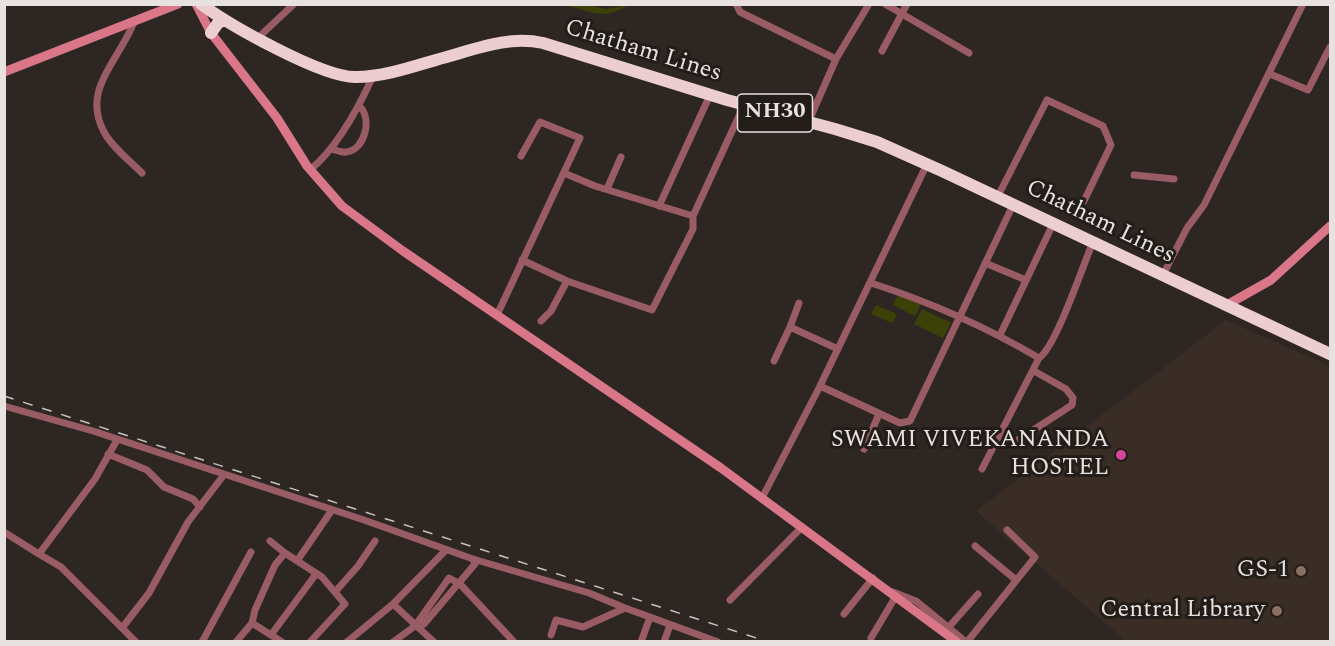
<!DOCTYPE html>
<style>
body{margin:0}
#map{position:relative;width:1335px;height:646px;overflow:hidden;background:#2d2622;font-family:Spectral,serif}
canvas{display:block}
.frame{position:absolute;inset:0;border:6px solid #e7e2df;pointer-events:none}
</style>
<div id="map">
<canvas width="1335" height="646"></canvas>
<div class="frame"></div>
</div>
<script>
const ctx = document.querySelector('canvas').getContext('2d');
ctx.lineJoin = 'round';
function fill(path, color) {
  ctx.fillStyle = color;
  ctx.fill(path, 'evenodd');
}
function trace(path, color, width, dash) {
  ctx.strokeStyle = color;
  ctx.lineWidth = width;
  ctx.lineCap = dash ? 'butt' : 'round';
  ctx.setLineDash(dash || []);
  ctx.stroke(path);
}
function drawText(font, color, halo, rows, align = 'center') {
  ctx.font = font + ' Spectral,serif';
  ctx.lineWidth = 6;
  ctx.setLineDash([]);
  ctx.textBaseline = 'middle';
  ctx.strokeStyle = halo;
  ctx.fillStyle = color;
  for (const [text, x, y, turn = 0] of rows) {
    ctx.save();
    ctx.translate(x, y);
    ctx.rotate((+turn || 0) * Math.PI / 180);
    ctx.textAlign = isNaN(turn) ? turn : align;
    if (halo) ctx.strokeText(text, 0, 0);
    ctx.fillText(text, 0, 0);
    ctx.restore();
  }
}
const built = new Path2D(`
 M1226,320l104,46v275h-209l1,-3 -146,-127z`);
const green = new Path2D(`
 M568,5h20l18,4 22,-4c-21,15 -37,8 -60,0z
 M899,293l22,11 -6,12 -22,-11z
 M876,305l21,9 -5,9 -21,-9z
 M922,309l29,14 -8,15 -29,-14z`);
const street = new Path2D(`
 M736,4l4,8 96,47
 M885,4l84,49
 M134,22c-15,39 -53,67 -30,110 8,15 26,29 38,41
 M262,34l32,-30
 M882,51l25,-47
 M1270,74l38,16 22,-43
 M811,116l25,-57 33,-55
 M332,149c4,1 9,4 14,3 19,-1 27,-35 13,-46
 M310,170c28,-23 48,-61 63,-94
 M564,173l31,13 98,30
 M1134,175l40,4
 M607,189l14,-32
 M1000,192l47,-92 56,26 8,19 -27,56
 M659,206l51,-111
 M522,260l45,21 85,29 41,-81v-13l51,-111
 M985,263l41,17
 M1165,271l22,-43 17,-23 99,-201
 M871,283c59,19 115,44 168,75
 M799,303l-9,24 48,22
 M497,315l83,-177 -40,-16 -19,34
 M541,321l10,-10 16,-30
 M1000,335l53,-111
 M774,361l16,-34
 M820,386l107,-222
 M4,406l89,25 271,89 109,39 116,34 36,15
 M1000,435l15,7 57,-37 1,-7 -7,-9 -32,-18
 M117,440l-22,39 -56,75 22,13 75,75
 M864,449l15,-35
 M108,454l39,16 17,17 29,12 7,8
 M982,469l57,-111c17,-11 44,-93 54,-116
 M762,498l58,-112 80,37 10,-2 103,-216
 M4,532l35,22
 M975,546l41,34
 M285,553l37,24 23,27 -35,38
 M297,561l35,-51
 M335,592l23,-26 17,-25
 M893,592l23,9 50,41
 M730,600l72,-73
 M393,604l41,38
 M844,614l29,-36
 M252,623l30,19
 M415,626l9,-2 51,-60 -2,-5
 M122,628l27,-35 39,-71 35,-46
 M948,628l30,-34
 M271,635l45,-61
 M551,635l5,-15 27,7 42,-19 25,9
 M871,638l25,-42
 M202,642l49,-90
 M236,642l16,-19 3,-13 20,-45 10,-12 -15,-12
 M347,642l46,-38 53,-54
 M393,642l22,-16 34,-48 11,6 54,58
 M641,642l9,-25 68,25
 M664,642l6,-17
 M967,642l68,-85 -28,-27`);
const secondary = new Path2D(`
 M196,4l15,29 66,85 30,48 35,40 61,45 318,217 236,174
 M4,72l174,-68
 M1225,306l46,-26 59,-54`);
const highway = new Path2D(`
 M201,4c28,21 122,74 155,73 31,0 64,-13 94,-21 31,-9 61,-20 93,-13l184,57 108,29 42,13 65,29 388,183
 M211,33l7,-10 7,-3`);
const rail = new Path2D(`
 M4,396l765,246`);
const markers = [
 [1121,455,6,"#d1479c"],
 [1301,571,6,"#8d6e63"],
 [1277,611,6,"#8d6e63"]
];
const shields = [
 [775,113,75]
];
const shieldNames = [
 ["NH30",775,113]
];
const streetNames = [
 ["Chatham Lines",643,52,17],
 ["Chatham Lines",1100,223,26]
];
const poiNames = [
 ["SWAMI VIVEKANANDA",1109,441],
 ["HOSTEL",1109,469],
 ["GS-1",1289,571],
 ["Central Library",1265,611]
];
fill(built, '#3a2d26');
fill(green, '#3c4207');
trace(street, '#995c65', 7);
trace(secondary, '#d97788', 9);
trace(highway, '#eccdd0', 12);
trace(rail, '#c8c2bf', 1.5, [10, 10]);
for (const [x, y, r, color] of markers) {
  const dot = new Path2D();
  dot.arc(x, y, r, 0, 2 * Math.PI);
  ctx.fillStyle = color;
  ctx.fill(dot);
  trace(dot, '#231d19', 2);
}
for (const [x, y, w] of shields) {
  const box = new Path2D();
  box.roundRect(x - w / 2, y - 19, w, 38, 4.5);
  ctx.fillStyle = '#231d19';
  ctx.fill(box);
  trace(box, '#e7e2df', 1.5);
}
drawText('bold 22px', '#e7e2df', null, shieldNames);
drawText('24px', '#e7e2df', '#231d19', streetNames);
drawText('24px', '#e7e2df', '#231d19', poiNames, 'right');
</script>
